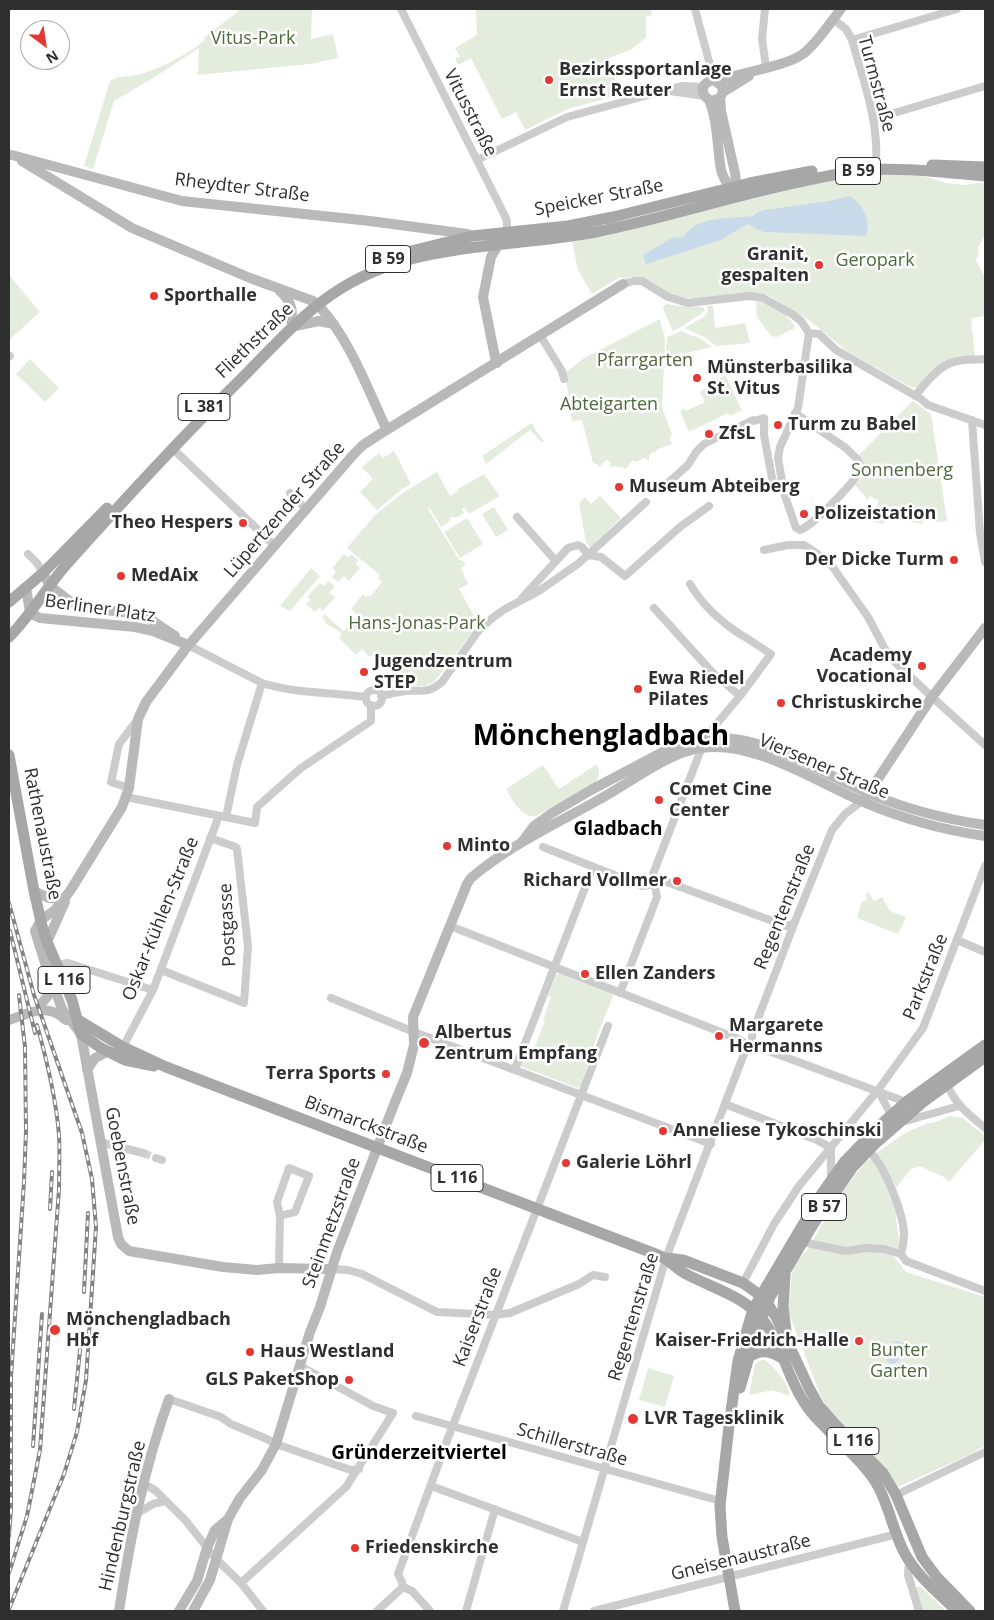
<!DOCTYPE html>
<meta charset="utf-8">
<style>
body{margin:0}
#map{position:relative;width:994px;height:1620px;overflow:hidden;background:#fff;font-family:"Open Sans",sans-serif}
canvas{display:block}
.frame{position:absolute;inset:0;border:10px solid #2f2f2f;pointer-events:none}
.north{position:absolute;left:20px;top:20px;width:50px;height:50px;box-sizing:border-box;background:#fff;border:1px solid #acacac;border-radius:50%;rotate:149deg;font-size:14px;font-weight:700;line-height:20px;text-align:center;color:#2f2f2f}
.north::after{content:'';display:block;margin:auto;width:18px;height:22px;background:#e33833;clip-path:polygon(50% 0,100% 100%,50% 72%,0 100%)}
</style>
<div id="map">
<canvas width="994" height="1620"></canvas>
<div class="frame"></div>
<div class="north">N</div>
</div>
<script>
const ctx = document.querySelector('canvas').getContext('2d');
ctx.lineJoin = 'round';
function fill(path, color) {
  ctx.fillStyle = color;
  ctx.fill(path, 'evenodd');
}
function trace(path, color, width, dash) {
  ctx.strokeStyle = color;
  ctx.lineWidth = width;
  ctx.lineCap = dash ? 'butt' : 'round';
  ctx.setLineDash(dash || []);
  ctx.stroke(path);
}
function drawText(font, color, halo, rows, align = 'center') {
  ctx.font = font + ' "Open Sans",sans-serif';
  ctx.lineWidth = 5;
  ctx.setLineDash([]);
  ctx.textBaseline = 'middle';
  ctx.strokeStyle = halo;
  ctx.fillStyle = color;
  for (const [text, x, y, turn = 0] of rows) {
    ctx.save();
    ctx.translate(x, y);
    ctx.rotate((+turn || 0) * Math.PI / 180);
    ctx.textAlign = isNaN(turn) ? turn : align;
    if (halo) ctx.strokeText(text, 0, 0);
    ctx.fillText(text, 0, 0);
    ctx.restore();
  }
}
const green = new Path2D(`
 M241,9h71l-1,30 22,-5 5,24 -28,6 -112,11 1,-27 -46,30 -39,23 -21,68 -9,-3 26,-85c10,-6 17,-4 26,-6 18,-3 56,-23 69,-35l-1,-2z
 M476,9h175l1,6 -6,2v21l-16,12 -21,8 11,37 -52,14 -43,21 -9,-18 -14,7 -31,-61 -13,7 -3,-6 5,-3 -5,-8 22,-13z
 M901,173l30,5 15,5 19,2 20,-3v53l-7,13 1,5 -3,7 9,18v38l-14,2 4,38 -22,4 -36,28 -7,-1 -62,-35 -38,-31 -40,-25 -8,-2c-26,2 -63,10 -89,1 -17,-5 -28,-25 -48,-16l-5,-2 -28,17 -14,-24 -6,-28 39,-7 8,-4 101,-27 133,-29z
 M9,275l31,37 -31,28z
 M757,302c13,1 34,13 38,26l-18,9 -6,-1 -14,-19 -1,-13z
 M666,304l13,2 24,1 2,4 -21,14 -11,6 -9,-20 -1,-4z
 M707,306h6l2,22 30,-5 5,20 -34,3 -10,-8 -21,-10 20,-12 3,-4z
 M660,319l5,21 -3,67 10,28 -2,3 2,6 -14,5 -4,4 -2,-1 -3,4v5l-5,-3 -8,4 -3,-2 -7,9 -5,-2 -13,-1 3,-3 -4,-4 -8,8 -2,-3 -4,-1 -11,-43 -10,1 -7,-48 19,-15z
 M681,331l20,8 11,8 -30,7 -1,-2 -7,5 1,1 -10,10 2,-31z
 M30,359l29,29 -14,14 -29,-28z
 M725,375l17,35 -12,6 -2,-3 -39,19 -9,-21 5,-2 1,2 19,-9 -5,-10z
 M913,401l18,13 16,107 -11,1 -12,-3 -2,5 -14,-3 -20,-8 -4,11 -14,-3 9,-20 -9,-5 -2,4 -13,-15c11,-11 15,-18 3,-29z
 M530,424h3l3,7 8,10 -3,1 -11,-12 -44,34 -4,-8z
 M394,451l17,33 -9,5 -25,21 -17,-18 13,-13 -11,-12 17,-14 4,5z
 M437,472l13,24 8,-5v-2l26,-15 16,22 -31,18 -5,-7 -2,2 2,4 -6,4h-7l-3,6 -7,4 -11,-19 -2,1 32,52 2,-1 4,5 -5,3 7,16 -9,5 18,32 -3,9 -40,52 -9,4 -21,-1 -28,-33 -7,5 -7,-8 -6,6 -17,-17 3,-5 -14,-8 -6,-8 2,-3 20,17 13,-16 -6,-6 12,-15 3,3 2,-2 2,2 12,-15 -5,-4 3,-3 -33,-27 27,-32 30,-24z
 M600,496l21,22 -31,30 -4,-6 -7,-39 6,-6 6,7z
 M494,507l14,23 -12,7 -14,-23z
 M467,518l16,26 -23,14 -16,-26z
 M344,554l4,3 3,-3 7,6 -2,4 4,4 -11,13 -5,-5 -6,6 -6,-5 4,-5 -4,-4z
 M311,568l9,8 -30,35 -10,-5z
 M328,581l7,5 -6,7 6,4 -12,14 -4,-3 -4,4 -9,-8 5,-4 -4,-3 13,-14 4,3z
 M597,764c3,6 3,13 -2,19l-59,33c-14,3 -24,-17 -30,-27l37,-24 16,24z
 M868,891l6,10 8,-4 8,14 16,6 -8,17 -41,-16 4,-15 6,-4 -1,-3z
 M560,972l52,21 1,3 -16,40 -16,49 -3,3 -59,-22 3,-8 7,3 16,-40 -2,-1 8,-23 -3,-1 8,-21z
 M950,1116l13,2 22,18v4l-36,42 -5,-5 -25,-11 -9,4 -13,17 -6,-7 -15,-27 31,-21 21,-9h5z
 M871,1158l16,26 11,30 -2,4 4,28 -3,3 -23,-4 -32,3 -30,-6c13,-23 39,-68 59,-84z
 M809,1247l39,7 27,-3 17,3 14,18 79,25v149l-14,8 -73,33 -69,-77 -8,-13 -33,-86 4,-39 4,-9z
 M761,1360h4c11,8 23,23 25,36l-17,-6 -24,5 6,-31z
 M648,1368l26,8 -9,31 -26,-7z
 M915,1587h6l25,24h-24z`);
const water = new Path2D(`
 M850,196c13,9 20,22 17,38l-3,2 -99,-4c-8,-1 -11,-6 -18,-8l-26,16 -75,24 -3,-9 29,-17 11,-1c15,-22 47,-18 70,-21l5,-4 6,-2 65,-9z
 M896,1341l7,2 1,12 -10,9 -6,-2 -2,-3 7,-17z`);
const streetTunnel = new Path2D(`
 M143,1153l13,5`);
const street = new Path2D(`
 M401,9l103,205 3,7v11
 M695,9l19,71
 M765,9l-3,30 4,28
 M833,19l13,10 6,11c11,40 27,81 24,123
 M852,40l105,-31
 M670,91l35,5
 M874,119l111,-33
 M477,160l90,-43 115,-31 22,1
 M623,284l11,-3h8l26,16 20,6 61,-7 14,2 29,16 9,7 8,12 -11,75 -18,39 -2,11 4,23v6
 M809,333l10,1 17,16 85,49 7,6 57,20
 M540,335l22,36 2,8
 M9,357l1,-1
 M915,396c10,-12 23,-30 39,-34 9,-3 21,-2 31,-3
 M795,413l51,35 11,11 4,8c-2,12 -50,60 -61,63
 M972,420l8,113 5,29
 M172,448l103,98
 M669,482l19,-17 8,-13 8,-8 49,-24 1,1 10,-3v17l8,43 2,4 8,5 14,41 4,2
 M290,493l17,17
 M517,517l38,43
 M764,550l24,-5h16l11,7 17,14 36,51 17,32 10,13 37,35 53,48
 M28,554l9,9 6,10
 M588,555l13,2 24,19 55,-49 29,-21
 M690,584c13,22 32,39 53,52
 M522,598l46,-50 10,-3 4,2 6,8
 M654,608l58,64 28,24
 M188,645l74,38c34,11 69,9 104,14
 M366 698a8 8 0 1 1 16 0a8 8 0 1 1-16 0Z
 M381,696c8,-2 16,-4 24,-5 17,-1 23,3 37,-9l37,-52 12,-11 14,-10 34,-18 40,-28 67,-61
 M129,788l-18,-6 8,-38 19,-25
 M126,797l129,26 2,-16 44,-39 70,-47v-16
 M862,801l-17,13 -13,16 -38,94 -42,110v7l6,6 148,55
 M226,817l11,-52 25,-82
 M543,847l99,39 25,-4 119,44 8,-2
 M450,926l291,114 6,6 -81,212 -103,353
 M957,940l28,12
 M57,965l11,-2 85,27
 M161,970l83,33 4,-57 -11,-97 -1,-2 -26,-9
 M620,993l37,-96 -4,-23 49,-127 7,-14 31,-37 31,-42 -26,-17
 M331,998l83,34 297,112
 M120,1050l3,-3 30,-57 66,-174
 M515,1069l78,-202
 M947,1084c8,20 22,31 38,44
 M879,1092l12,23
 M725,1104l92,36 14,8
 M902,1122l57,-16
 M100,1142l43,11
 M831,1148v31
 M866,1148c18,15 37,63 38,86 0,7 -1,13 -3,20
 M156,1158l6,2
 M803,1242l42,9 22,-3 17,1 17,5 5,7 79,30
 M279,1268l1,-52 -3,-14 12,-34 20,8 -14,36 -15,4
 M331,1269l17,1 14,4 75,38 58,3 15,-2 69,-29 14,-9 12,2
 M743,1283l31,-59 25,-38 79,-96 45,-62 62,-162
 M169,1399l52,18 10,7 36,15 9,5 66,23 9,3 8,-1
 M416,1416l304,85
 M143,1483l13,8 30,30 30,38 25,24 22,28
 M431,1486l152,56
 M896,1495l89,-43
 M136,1514l17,-10 13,-3
 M909,1560l-1,15 11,36
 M241,1583l105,-96 47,-74 -20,-7 -73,-40
 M403,1587l-1,-5 -4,-8 50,-136 160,-412
 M403,1587l9,4 18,20
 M377,1611l26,-24
 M466,1611l29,-102
 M594,1611l303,-77`);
const secondary = new Path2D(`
 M714,80l8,6 1,6 -3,6 -8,3c-8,-3 -14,-13 -4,-19 4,-3 11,-2 16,-3 21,-7 62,-13 79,-25 15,-12 26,-30 38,-45
 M723,92l26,-16
 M720,98l1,13 14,62 1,8 -5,7
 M709,100c9,22 8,46 12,70 2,10 9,15 12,24
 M12,155l170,46 188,20 97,13 5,2
 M22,161l110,67 118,50 63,23
 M279,290c10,9 15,18 12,31
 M318,305c32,34 49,83 69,125
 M295,326l24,-5 15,3
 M497,363l-2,-6 -12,-60 8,-40 11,-18
 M43,573l7,13 21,16 16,6 55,6 33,22
 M26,587l4,26 10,5 95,9 18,4 35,14
 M866,797l66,-100 53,-69
 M522,842l12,-16 18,-13 39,-23 87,-46c67,-23 130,23 190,49 38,16 76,26 117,32
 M34,891l15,7 14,1
 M47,942l18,-40
 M41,1004l6,-7 5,-14
 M9,1020c21,-7 38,-18 57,0
 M87,1070l8,-12 12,-6
 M331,1269l-52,-1 -22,2 -34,-3 -94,-16 -8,-7 -3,-7 -37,-203 -19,-25 -17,-46 -10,-32 6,-11 14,-10 15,-19 52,-84 7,-19 9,-69 8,-17 41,-55 166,-192 10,-10 17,-11 243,-150
 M119,1611c11,-72 25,-143 50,-212
 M179,1611l18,-30 10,-33 8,-18 13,-11
 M193,1611l17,-31 18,-61 12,-21 22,-28 14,-26 34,-112 10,-25 17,-55 58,-150 12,-29 7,-28 -1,-28 54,-133 4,-6c37,-32 87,-55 129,-79 30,-16 68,-47 101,-51 52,-8 114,33 160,53 39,17 82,29 124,35`);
const primary = new Path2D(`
 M932,165l53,2
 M411,251l61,-15 96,-10 45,-9 137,-34 62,-12
 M9,602l34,-29 64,-65
 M9,637c22,-22 37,-49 57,-72 56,-63 113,-125 173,-184 29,-29 59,-63 92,-86 78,-55 176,-46 265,-63 64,-13 127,-33 190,-47 26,-6 52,-12 79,-15 40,-3 80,3 120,6
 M9,755l25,136 8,35 5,16 25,58 9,34 20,14 24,12 29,6
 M78,1020l45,27 43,20 492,188c11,4 18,14 28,19 28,15 62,23 80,50 18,27 24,62 45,88 20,24 47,43 64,69 14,22 17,48 29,71 12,23 34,41 53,59
 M666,1258l17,2 60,23 21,15 12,19 33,71 10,18 16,18 48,49 13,22 26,62 14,19 34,35
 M785,1275l-2,32 3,24
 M749,1357c12,-8 21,-6 33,1
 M740,1388l16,-55 14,-36 44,-74 38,-55 25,-26 46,-40 62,-45
 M735,1611l-13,-74 -2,-31 9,-80 9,-65 15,-52 65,-110 27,-38 35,-36 26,-23 79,-57`);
const rail = new Path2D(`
 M9,903l25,92 48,138 10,46 4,48 -10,153 -9,52 -13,42 -55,135
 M10,931l25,102
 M50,1209l2,-37
 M84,1292l4,-79
 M74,1409l7,-69
 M33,1446l9,-132
 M9,1536l2,-27v-132l13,-195 2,-51 -1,-84 -6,-52
 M9,1573l18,-57 13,-66 19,-261c0,-18 1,-36 0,-54 -3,-38 -12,-74 -22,-110`);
const markers = [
 [549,80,5,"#e33833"],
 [819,265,5,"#e33833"],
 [154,296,5,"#e33833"],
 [697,378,5,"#e33833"],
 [778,425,5,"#e33833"],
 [709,434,5,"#e33833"],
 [619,487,5,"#e33833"],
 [804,514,5,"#e33833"],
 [243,523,5,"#e33833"],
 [954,560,5,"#e33833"],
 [121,576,5,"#e33833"],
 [922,666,5,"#e33833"],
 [364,672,5,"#e33833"],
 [638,689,5,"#e33833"],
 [781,703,5,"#e33833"],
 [659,800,5,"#e33833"],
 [447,846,5,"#e33833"],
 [677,881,5,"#e33833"],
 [585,974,5,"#e33833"],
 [719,1036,5,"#e33833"],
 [424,1043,6,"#e33833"],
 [386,1074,5,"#e33833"],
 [663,1131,5,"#e33833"],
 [566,1163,5,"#e33833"],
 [55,1330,6,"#e33833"],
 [859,1341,5,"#e33833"],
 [250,1352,5,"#e33833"],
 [349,1380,5,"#e33833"],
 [633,1419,6,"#e33833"],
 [355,1548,5,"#e33833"]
];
const shields = [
 [858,171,45],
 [388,259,45],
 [204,407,52],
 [64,980,52],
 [457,1178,52],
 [824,1207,45],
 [853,1441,52]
];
const shieldNames = [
 ["B 59",858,171],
 ["B 59",388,259],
 ["L 381",204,407],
 ["L 116",64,980],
 ["L 116",457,1178],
 ["B 57",824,1207],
 ["L 116",853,1441]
];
const parkNames = [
 ["Vitus-Park",253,39],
 ["Geropark",875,261],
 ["Pfarrgarten",645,361],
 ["Abteigarten",609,405],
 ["Sonnenberg",902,471],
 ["Hans-Jonas-Park",417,624],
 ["Bunter",899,1351],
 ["Garten",899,1372]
];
const poiNames = [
 ["Bezirkssportanlage",559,70],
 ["Ernst Reuter",559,91],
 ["Granit,",809,255,"right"],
 ["gespalten",809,276,"right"],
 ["Sporthalle",164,296],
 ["Münsterbasilika",707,368],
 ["St. Vitus",707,389],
 ["Turm zu Babel",788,425],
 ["ZfsL",719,434],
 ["Museum Abteiberg",629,487],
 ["Polizeistation",814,514],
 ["Theo Hespers",233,523,"right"],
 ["Der Dicke Turm",944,560,"right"],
 ["MedAix",131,576],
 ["Academy",912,656,"right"],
 ["Vocational",912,677,"right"],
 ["Jugendzentrum",374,662],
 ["STEP",374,683],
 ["Ewa Riedel",648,679],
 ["Pilates",648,700],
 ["Christuskirche",791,703],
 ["Comet Cine",669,790],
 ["Center",669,811],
 ["Minto",457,846],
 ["Richard Vollmer",667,881,"right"],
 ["Ellen Zanders",595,974],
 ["Margarete",729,1026],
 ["Hermanns",729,1047],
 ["Albertus",435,1033],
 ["Zentrum Empfang",435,1054],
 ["Terra Sports",376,1074,"right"],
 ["Anneliese Tykoschinski",673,1131],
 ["Galerie Löhrl",576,1163],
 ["Mönchengladbach",66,1320],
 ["Hbf",66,1341],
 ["Kaiser-Friedrich-Halle",849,1341,"right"],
 ["Haus Westland",260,1352],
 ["GLS PaketShop",339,1380,"right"],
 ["LVR Tagesklinik",644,1419],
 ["Friedenskirche",365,1548]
];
const streetNames = [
 ["Turmstraße",876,84,75],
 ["Vitusstraße",470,113,63],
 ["Rheydter Straße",242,188,7],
 ["Speicker Straße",599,198,-11],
 ["Fliethstraße",255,341,-44],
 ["Lüpertzender Straße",285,510,-49],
 ["Berliner Platz",100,609,8],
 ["Viersener Straße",824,767,23],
 ["Rathenaustraße",42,834,79],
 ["Regentenstraße",785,907,-68],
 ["Oskar-Kühlen-Straße",161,919,-68],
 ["Postgasse",228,925,-93],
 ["Parkstraße",926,977,-68],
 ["Bismarckstraße",366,1125,21],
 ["Goebenstraße",122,1166,79],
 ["Steinmetzstraße",332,1223,-70],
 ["Kaiserstraße",478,1317,-69],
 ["Regentenstraße",634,1317,-73],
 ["Schillerstraße",572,1445,16],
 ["Hindenburgstraße",123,1516,-77],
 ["Gneisenaustraße",741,1558,-14]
];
const neighbourhoodNames = [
 ["Gladbach",618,830],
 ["Gründerzeitviertel",419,1454]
];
const townNames = [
 ["Mönchengladbach",601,737]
];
fill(green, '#e3ecdd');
fill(water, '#c9daeb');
trace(streetTunnel, '#d5d5d5', 8, [8, 4]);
trace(street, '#ccc', 8);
trace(secondary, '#b9b9b9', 10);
trace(primary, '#a7a7a7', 11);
trace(rail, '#848484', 4);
trace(rail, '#fff', 2, [5.5]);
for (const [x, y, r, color] of markers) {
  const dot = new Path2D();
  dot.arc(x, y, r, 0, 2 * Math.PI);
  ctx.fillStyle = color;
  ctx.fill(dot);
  trace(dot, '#fff', 2);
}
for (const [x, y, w] of shields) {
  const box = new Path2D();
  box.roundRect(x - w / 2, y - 13.5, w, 27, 4);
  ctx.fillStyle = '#fff';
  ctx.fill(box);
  trace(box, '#2f2f2f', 1);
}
drawText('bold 16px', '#2f2f2f', null, shieldNames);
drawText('18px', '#4d6a3c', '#fff', parkNames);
drawText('bold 18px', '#2f2f2f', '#fff', poiNames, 'left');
drawText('18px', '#2f2f2f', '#fff', streetNames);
drawText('bold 19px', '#000', '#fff', neighbourhoodNames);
drawText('bold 28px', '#000', '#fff', townNames);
</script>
